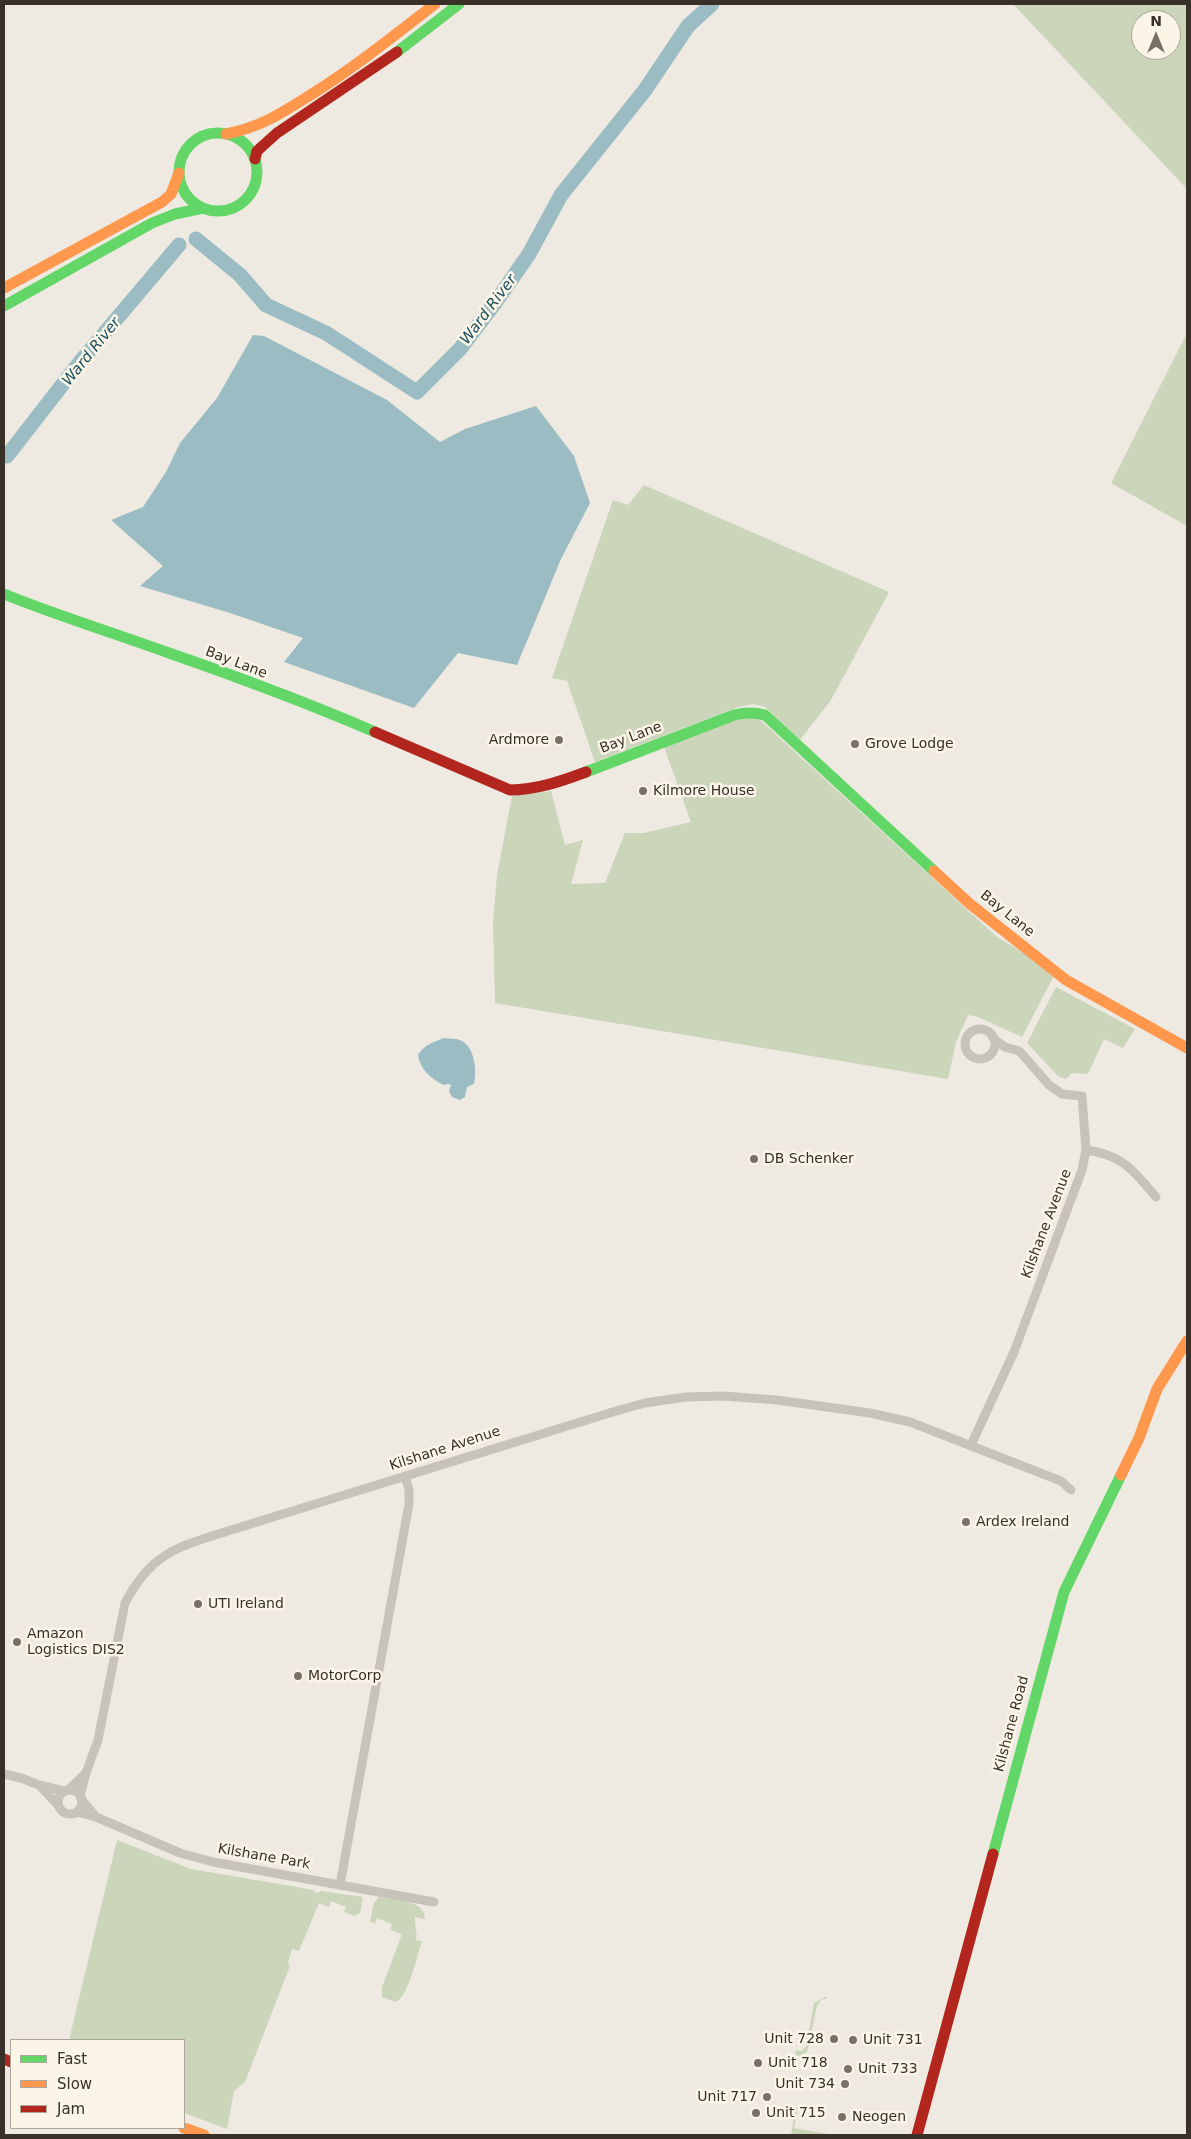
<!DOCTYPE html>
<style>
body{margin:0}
#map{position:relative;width:1191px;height:2139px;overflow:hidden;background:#eeeae1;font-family:"DejaVu Sans",sans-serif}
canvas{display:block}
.frame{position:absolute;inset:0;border:5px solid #393027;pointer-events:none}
.legend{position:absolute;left:10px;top:2039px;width:175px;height:90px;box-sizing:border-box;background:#fbf5e8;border:1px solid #ada69b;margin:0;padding:6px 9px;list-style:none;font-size:15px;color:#393027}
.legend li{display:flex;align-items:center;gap:10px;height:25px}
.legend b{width:25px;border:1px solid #ada69b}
.north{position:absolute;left:1131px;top:10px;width:50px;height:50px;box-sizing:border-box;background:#fbf5e8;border:1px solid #ada69b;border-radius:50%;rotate:0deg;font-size:14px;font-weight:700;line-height:20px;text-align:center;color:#393027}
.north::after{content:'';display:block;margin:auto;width:18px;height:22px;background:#787168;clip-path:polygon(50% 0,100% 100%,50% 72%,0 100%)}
</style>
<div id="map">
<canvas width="1191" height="2139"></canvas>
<div class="frame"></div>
<ul class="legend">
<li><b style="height:6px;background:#63d668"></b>Fast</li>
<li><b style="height:6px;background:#ff974d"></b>Slow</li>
<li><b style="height:6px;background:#b3261e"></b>Jam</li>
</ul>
<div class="north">N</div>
</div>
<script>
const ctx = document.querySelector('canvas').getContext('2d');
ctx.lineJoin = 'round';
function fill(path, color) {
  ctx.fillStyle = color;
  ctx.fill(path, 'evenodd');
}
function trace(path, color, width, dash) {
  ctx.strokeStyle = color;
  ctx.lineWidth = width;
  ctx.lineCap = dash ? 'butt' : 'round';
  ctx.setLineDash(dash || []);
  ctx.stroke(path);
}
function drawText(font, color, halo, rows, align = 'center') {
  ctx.font = font + ' "DejaVu Sans",sans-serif';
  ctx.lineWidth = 5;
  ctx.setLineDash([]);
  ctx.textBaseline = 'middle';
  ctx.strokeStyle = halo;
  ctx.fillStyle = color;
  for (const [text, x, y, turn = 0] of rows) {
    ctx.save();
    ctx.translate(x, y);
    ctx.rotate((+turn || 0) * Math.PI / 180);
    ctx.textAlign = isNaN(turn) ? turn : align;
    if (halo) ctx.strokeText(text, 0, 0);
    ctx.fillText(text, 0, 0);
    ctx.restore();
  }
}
const green = new Path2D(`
 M1013,4h174v185zM1141,20h30v30h-30z
 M1187,333v193l-76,-43z
 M644,485l245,107 -58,108 -31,40 -35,-33 -12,-3 -15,3 -143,55 -28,-81 -15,-3 61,-178 15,5z
 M757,717l240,220 59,35 -34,65 -44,-20 -10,-2 -12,27 -8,37 -453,-76 -2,-81 4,-47 15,-79 39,-5 14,54 18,-5 -12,44 34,-1 20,-50h19l47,-11 -27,-75 73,-29z
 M1056,987l79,42 -12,19 -19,-9 -16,35 -16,-1 -6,6 -8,-3 -31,-33z
 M117,1840l74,29 123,21v2l5,1 1,-2 43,6 -3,16 -5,3 -11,-4 2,-5 -15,-6 -2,6 -10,-4 -20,48 -7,-2 -4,14 2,3 -45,116 -11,9 -7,38 -43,-16v-73h-115z
 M379,1897c16,3 45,2 46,22l-10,-2c-1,10 3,14 1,23l6,1c-5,14 -13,54 -26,61l-14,-5v-10l20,-53 -12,-4 2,-6 -15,-6 -2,6 -5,-3 4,-18z
 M827,1996l-1,3 -5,1 -4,6 -10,46 -8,4 -4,-1 1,-5 5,1 5,-4 8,-44z
 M796,2107h2l-4,21 40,7h-43z`);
const water = new Path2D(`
 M253,335l11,1 123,64 53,42 25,-13 71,-23 38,50 16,47 -29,56 -44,106 -59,-12 -44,55 -130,-46 19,-24 -73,-25 -90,-27 23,-20 -52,-46 32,-13 23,-35 14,-29 37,-45z
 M444,1038c5,1 12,0 16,2 15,6 17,31 14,44l-7,3 -2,10 -5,3 -8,-3 -3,-6 2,-6 -3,-1 -5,1c-12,-7 -23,-15 -25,-30 6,-10 15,-13 26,-17z`);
const river = new Path2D(`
 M196,239l44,36 26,30 60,28 91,59 43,-43 35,-46 34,-49 32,-59 84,-105 43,-64 24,-22
 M4,455l3,1 73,-94 99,-117`);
const street = new Path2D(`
 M965 1044a15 15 0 1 1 30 0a15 15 0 1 1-30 0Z
 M1086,1150c37,5 47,20 70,47
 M971,1445l43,-93 68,-182 4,-20 -4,-54 -20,-2 -13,-9 -26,-30 -4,-4 -14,-4 -12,-9
 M86,1773l12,-33 27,-137c26,-50 52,-56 103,-72l388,-120 29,-8 41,-6 37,-1 54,4 93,13 40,9 151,59 10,9
 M4,1774l17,4 18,7
 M68,1790l18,-17 -6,23
 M58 1802a12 12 0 1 1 24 0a12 12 0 1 1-24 0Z
 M58,1805l-19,-20 25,6
 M77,1812l19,5 -15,-18
 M96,1817l84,36 33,9 221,40
 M340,1885l69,-381v-14l-4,-14`);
const fast = new Path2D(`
 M397,52l62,-48
 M179 172a39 39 0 1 1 78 0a39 39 0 1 1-78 0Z
 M4,306l148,-83 23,-9 28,-6
 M4,594c54,22 110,39 165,59 69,24 139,50 206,79
 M586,772l148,-57c11,-3 20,-3 31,0l169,156
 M993,1854l71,-262 57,-117`);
const slow = new Path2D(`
 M226,134c35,-7 56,-21 86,-40 43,-27 83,-59 123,-90
 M4,288l158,-86 9,-8 8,-21
 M934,871l36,33 96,76 121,68
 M1121,1475l18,-37 18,-49 30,-48
 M184,2128l20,7`);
const jam = new Path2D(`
 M255,159l2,-8 20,-18 120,-81
 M375,732l135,58c26,0 52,-9 76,-18
 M4,2059l7,3
 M917,2135l76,-281`);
const markers = [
 [559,740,5,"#787168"],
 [855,744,5,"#787168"],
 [643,791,5,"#787168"],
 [754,1159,5,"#787168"],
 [966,1522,5,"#787168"],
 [198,1604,5,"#787168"],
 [17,1642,5,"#787168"],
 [298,1676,5,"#787168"],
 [834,2039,5,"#787168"],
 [853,2040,5,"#787168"],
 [758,2063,5,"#787168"],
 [848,2069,5,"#787168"],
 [845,2084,5,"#787168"],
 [767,2097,5,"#787168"],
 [756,2113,5,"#787168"],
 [842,2117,5,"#787168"]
];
const streetNames = [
 ["Bay Lane",236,663,21],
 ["Bay Lane",631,738,-21],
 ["Bay Lane",1007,914,39],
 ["Kilshane Avenue",1047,1224,-69],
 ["Kilshane Avenue",445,1449,-18],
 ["Kilshane Road",1012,1724,-75],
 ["Kilshane Park",264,1857,10]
];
const poiNames = [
 ["Ardmore",549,740,"right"],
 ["Grove Lodge",865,744],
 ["Kilmore House",653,791],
 ["DB Schenker",764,1159],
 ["Ardex Ireland",976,1522],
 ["UTI Ireland",208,1604],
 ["Amazon",27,1634],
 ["Logistics DIS2",27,1650],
 ["MotorCorp",308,1676],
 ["Unit 728",824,2039,"right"],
 ["Unit 731",863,2040],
 ["Unit 718",768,2063],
 ["Unit 733",858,2069],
 ["Unit 734",835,2084,"right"],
 ["Unit 717",757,2097,"right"],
 ["Unit 715",766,2113],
 ["Neogen",852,2117]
];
const waterNames = [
 ["Ward River",489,310,-53],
 ["Ward River",92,352,-51]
];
fill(green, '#cbd5ba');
fill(water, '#9bbcc2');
trace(river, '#9bbcc2', 15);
trace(street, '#c7c2ba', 9);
trace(fast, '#63d668', 11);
trace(slow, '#ff974d', 11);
trace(jam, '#b3261e', 11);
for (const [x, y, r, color] of markers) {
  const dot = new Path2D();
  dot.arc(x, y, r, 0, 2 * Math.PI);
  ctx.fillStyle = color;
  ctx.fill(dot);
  trace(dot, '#fbf5e8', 2);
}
drawText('14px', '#393027', '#fbf5e8', streetNames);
drawText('14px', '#393027', '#fbf5e8', poiNames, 'left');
drawText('italic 15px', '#194e5e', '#fbf5e8', waterNames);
</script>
